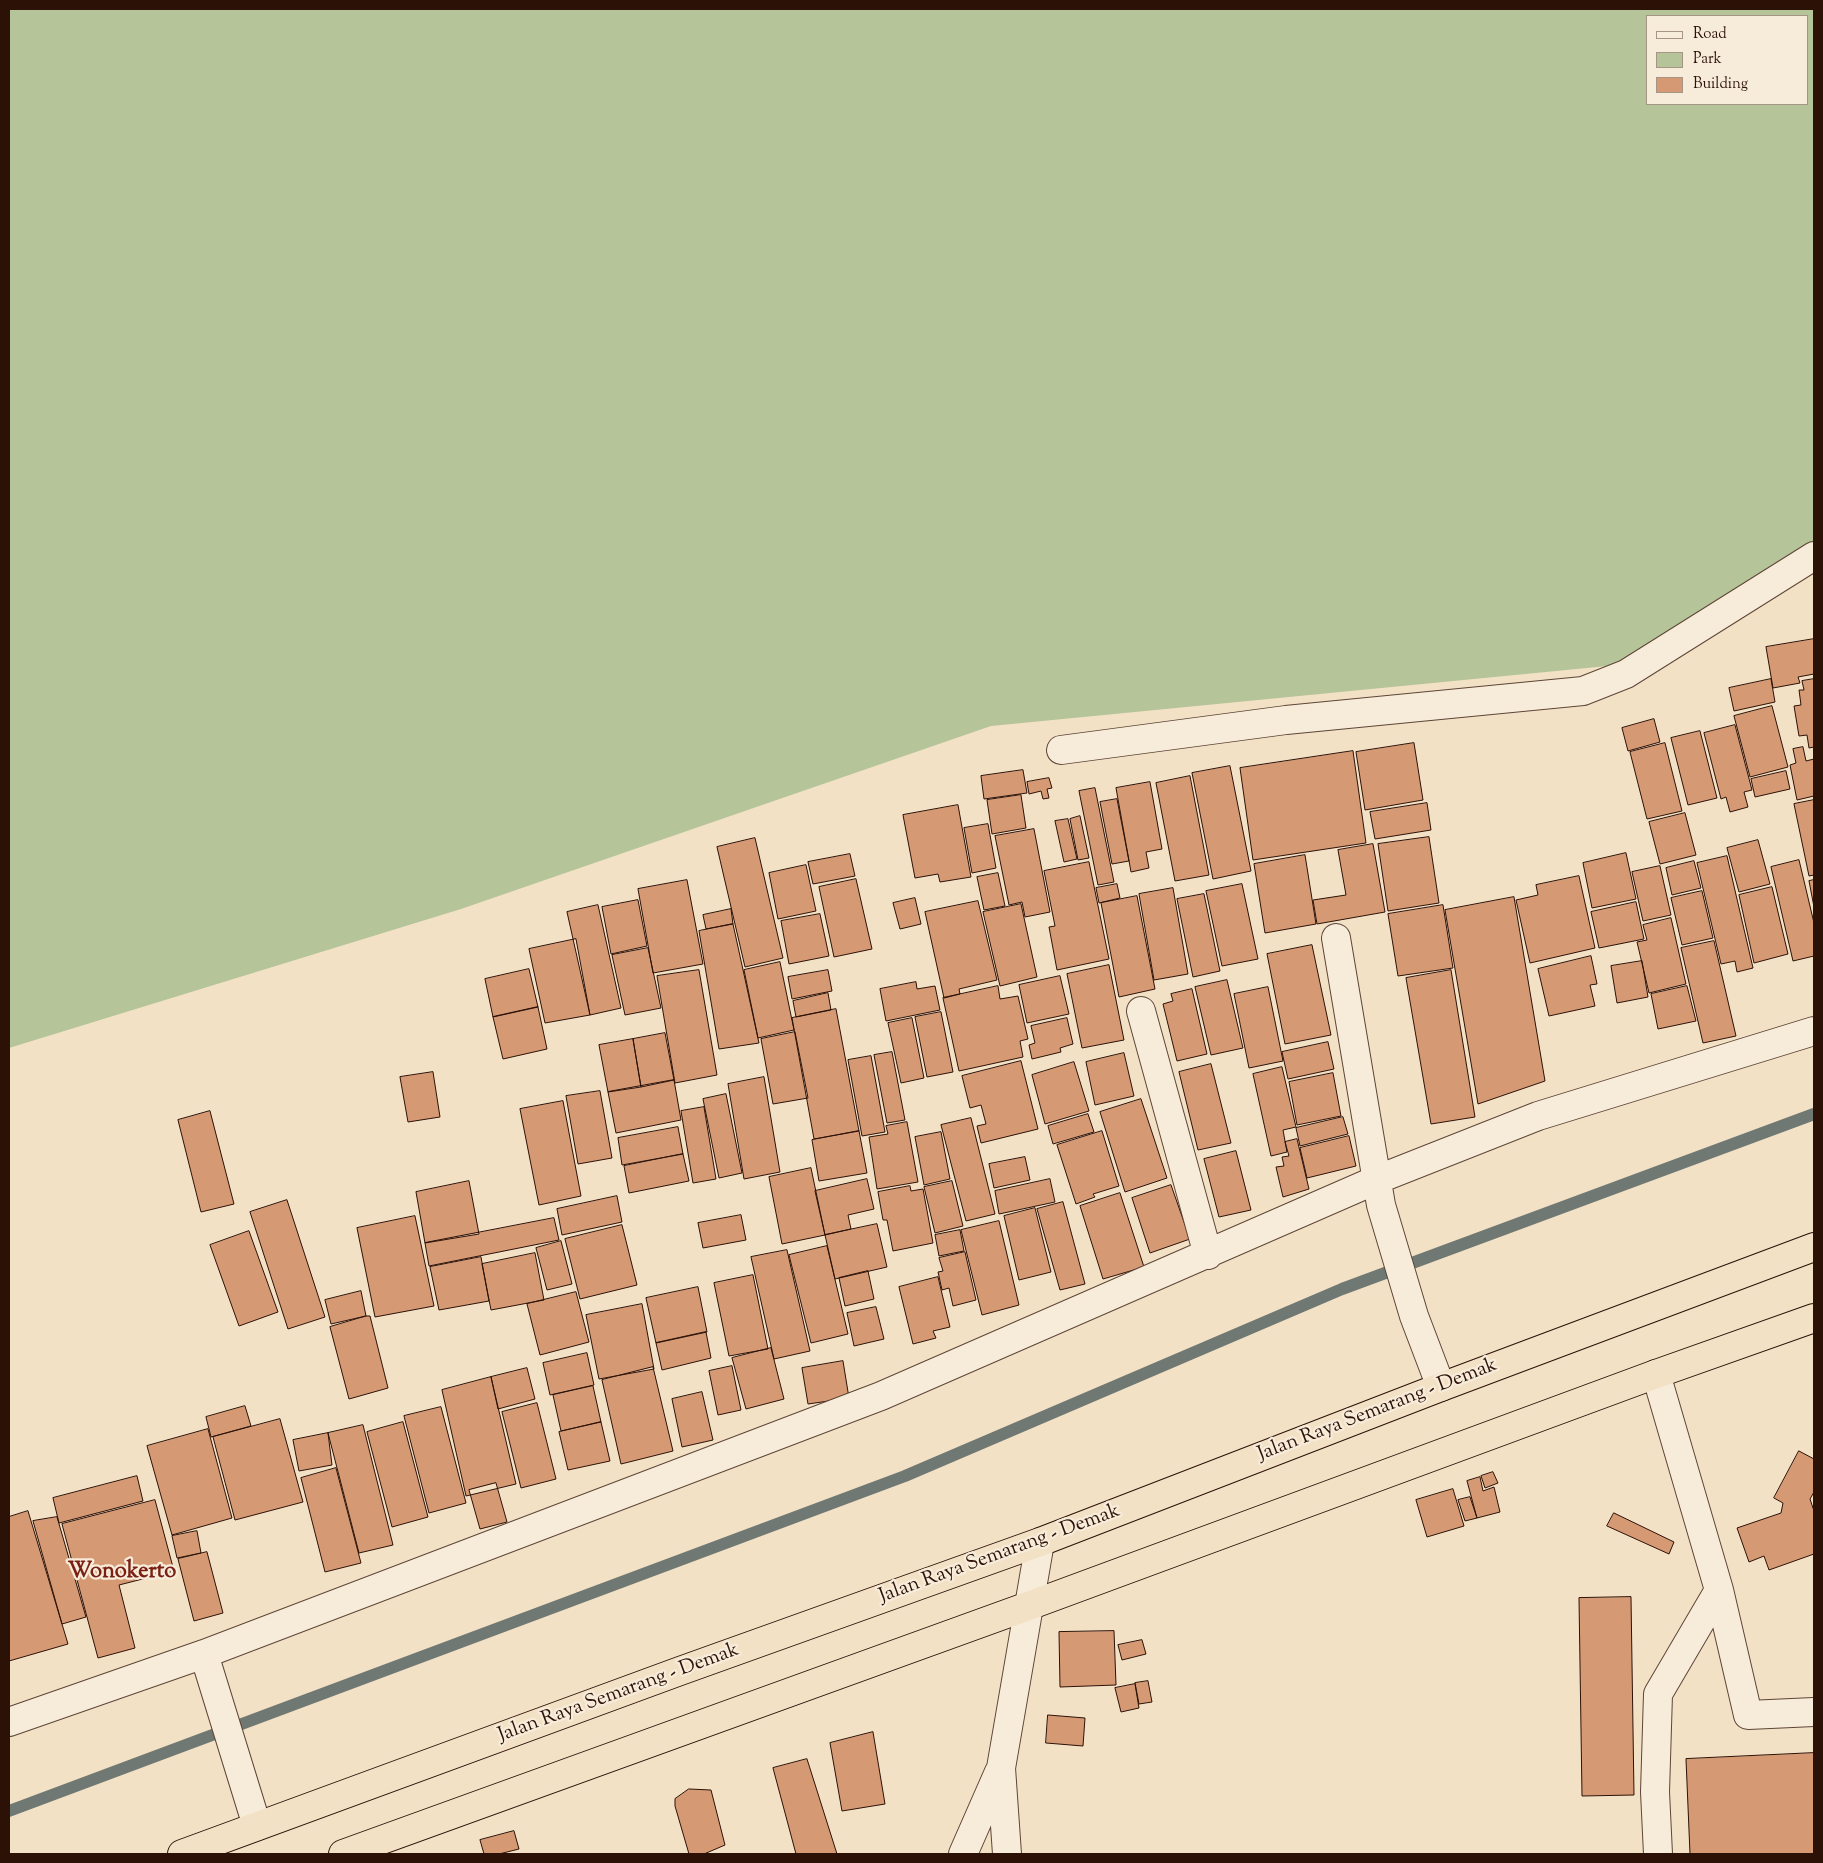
<!DOCTYPE html>
<style>
body{margin:0}
#map{position:relative;width:1823px;height:1863px;overflow:hidden;background:#f3e1c6;font-family:"Sorts Mill Goudy",serif}
canvas{display:block}
.frame{position:absolute;inset:0;border:10px solid #2c1107;pointer-events:none}
.legend{position:absolute;left:1646px;top:15px;width:162px;height:90px;box-sizing:border-box;background:#f7ecda;border:1px solid #a69486;margin:0;padding:6px 9px;list-style:none;font-size:15px;color:#2c1107}
.legend li{display:flex;align-items:center;gap:10px;height:25px}
.legend b{width:25px;border:1px solid #a69486}
</style>
<div id="map">
<canvas width="1823" height="1863"></canvas>
<div class="frame"></div>
<ul class="legend">
<li><b style="height:6px;background:#f7ecda"></b>Road</li>
<li><b style="height:14px;background:#b5c499"></b>Park</li>
<li><b style="height:14px;background:#d59974"></b>Building</li>
</ul>
</div>
<script>
const ctx = document.querySelector('canvas').getContext('2d');
ctx.lineJoin = 'round';
function fill(path, color) {
  ctx.fillStyle = color;
  ctx.fill(path, 'evenodd');
}
function trace(path, color, width, dash) {
  ctx.strokeStyle = color;
  ctx.lineWidth = width;
  ctx.lineCap = dash ? 'butt' : 'round';
  ctx.setLineDash(dash || []);
  ctx.stroke(path);
}
function drawText(font, color, halo, rows, align = 'center') {
  ctx.font = font + ' "Sorts Mill Goudy",serif';
  ctx.lineWidth = 4.5;
  ctx.setLineDash([]);
  ctx.textBaseline = 'middle';
  ctx.strokeStyle = halo;
  ctx.fillStyle = color;
  for (const [text, x, y, turn = 0] of rows) {
    ctx.save();
    ctx.translate(x, y);
    ctx.rotate((+turn || 0) * Math.PI / 180);
    ctx.textAlign = isNaN(turn) ? turn : align;
    if (halo) ctx.strokeText(text, 0, 0);
    ctx.fillText(text, 0, 0);
    ctx.restore();
  }
}
const green = new Path2D(`
 M9,9h1805v536l-186,119 -637,62 -530,183 -452,139zM1647,16h160v88h-160z`);
const stream = new Path2D(`
 M9,1811l896,-335 437,-187 472,-175`);
const building = new Path2D(`
 M1814,639v35l-16,3 2,6 -27,5 -7,-41z
 M1771,679l4,23 -41,9 -5,-23z
 M1814,679v68l-5,1 -2,-13 -8,1 -5,-30 7,-1 -2,-15h5l-2,-9z
 M1772,706l16,61 -38,10 -16,-61z
 M1654,719l6,23 -32,9 -6,-23z
 M1735,725l17,65 -8,2 4,15 -18,5 -4,-15 -5,2 -17,-66z
 M1700,731l17,67 -29,7 -17,-67z
 M1414,743l9,57 -58,10 -9,-58z
 M1665,743l17,68 -35,8 -17,-67z
 M1803,747l3,14 8,-2v37l-17,4 -7,-35 6,-2 -3,-14z
 M1353,751l13,92 -113,17 -13,-92z
 M1230,766l21,105 -38,8 -21,-106z
 M1023,770l4,23 -43,6 -3,-23z
 M1786,771l4,18 -35,8 -4,-18z
 M1190,776l19,99 -34,6 -19,-98z
 M1049,778l3,10 -5,1 2,9 -6,1 -2,-8 -12,3 -2,-12z
 M1150,782l12,67 -16,3 3,16 -18,4 -15,-84z
 M1095,788l19,94 -16,3 -19,-94z
 M1021,795l5,33 -34,6 -5,-34z
 M1117,799l12,62 -17,3 -12,-62z
 M1814,800v75l-5,1 -15,-72z
 M1427,803l4,27 -56,9 -5,-27z
 M958,805l13,72 -31,5 -2,-8 -23,4 -12,-63z
 M1685,813l11,42 -36,9 -11,-42z
 M1080,816l9,42 -11,2 -8,-41z
 M1068,819l9,40 -13,3 -9,-41z
 M988,824l8,44 -24,5 -8,-45z
 M1034,829l16,83 -25,5 -3,-15 -13,3 -14,-69z
 M1429,837l10,66 -51,8 -10,-67z
 M755,838l28,120 -38,9 -28,-120z
 M1758,840l12,44 -31,8 -12,-44z
 M1373,844l12,68 -68,12 -4,-24 33,-5 -8,-45z
 M1626,853l10,46 -44,9 -9,-45z
 M850,854l5,22 -42,8 -5,-22z
 M1305,855l11,69 -51,9 -11,-69z
 M1727,856l26,112 -16,4 -2,-11 -14,3 -24,-101z
 M1799,860l15,63v33l-21,5 -22,-94z
 M1694,861l7,27 -29,7 -6,-27z
 M1089,862l20,97 -52,11 -8,-43 6,-1 -11,-55z
 M806,865l10,46 -38,8 -9,-46z
 M1660,866l11,49 -28,6 -11,-49z
 M998,873l7,33 -21,4 -7,-33z
 M1579,876l16,72 -65,15 -14,-63 22,-5 -2,-10z
 M856,879l16,70 -38,8 -15,-70z
 M687,880l16,84 -50,9 -15,-84z
 M1814,880v27l-5,-26z
 M1117,884l3,14 -21,5 -3,-15z
 M1242,884l16,75 -36,7 -16,-75z
 M1772,887l16,67 -34,9 -15,-68z
 M1173,888l15,86 -34,6 -15,-86z
 M1702,891l11,47 -31,7 -11,-47z
 M1204,894l16,77 -27,6 -16,-78z
 M1137,896l18,93 -36,8 -18,-94z
 M1514,897l31,184 -67,23 -33,-194z
 M915,898l6,26 -21,5 -7,-26z
 M638,900l9,46 -36,8 -9,-47z
 M978,901l19,79 -38,9 1,5 -16,4 -19,-86z
 M1636,902l8,37 -45,9 -8,-36z
 M1021,904l16,73 -37,9 -17,-74z
 M598,905l23,103 -31,7 -23,-103z
 M1443,905l10,63 -55,8 -10,-62z
 M731,909l2,15 -27,5 -3,-14z
 M820,914l9,42 -40,8 -8,-43z
 M1671,918l15,66 -37,9 -12,-51 10,-2 -4,-15z
 M733,924l26,119 -40,6 -20,-118z
 M576,939l14,76 -45,8 -16,-74z
 M1714,941l22,95 -33,7 -22,-95z
 M1312,945l19,90 -46,9 -18,-90z
 M648,948l13,60 -36,7 -13,-60z
 M1591,956l6,28 -7,1 5,21 -46,10 -11,-47z
 M1642,961l6,36 -31,6 -6,-37z
 M780,962l14,68 -36,8 -14,-68z
 M1109,965l15,75 -42,8 -15,-74z
 M529,969l9,38 -45,10 -8,-38z
 M699,970l18,105 -42,8 -18,-107z
 M828,970l4,21 -40,8 -4,-22z
 M1451,970l24,147 -44,7 -25,-146z
 M1060,976l9,38 -42,9 -8,-38z
 M1227,980l16,68 -32,7 -16,-68z
 M916,982l1,7 18,-3 5,24 -54,11 -6,-32z
 M998,986l2,13 18,-3 10,43 -8,2 3,16 -64,14 -16,-73z
 M1687,986l9,35 -38,8 -7,-35z
 M1268,987l15,74 -34,7 -15,-74z
 M1192,989l15,65 -30,7 -14,-57 10,-3 -2,-7z
 M828,993l3,17 -35,7 -3,-16z
 M538,1007l9,42 -44,10 -10,-42z
 M836,1009l23,122 -45,8 -22,-121z
 M941,1012l12,60 -26,5 -12,-60z
 M912,1018l12,60 -23,5 -13,-60z
 M1067,1018l6,26 -13,4 1,4 -29,7 -3,-14 6,-2 -4,-17z
 M795,1032l13,66 -35,6 -12,-65z
 M665,1033l9,47 -33,7 -8,-48z
 M633,1039l8,48 -33,5 -9,-47z
 M1328,1042l6,27 -46,10 -6,-27z
 M892,1052l13,68 -18,3 -13,-68z
 M1124,1053l10,43 -39,9 -9,-43z
 M871,1056l14,76 -23,4 -14,-76z
 M1021,1061l17,68 -57,14 -4,-17 9,-2 -5,-19 -11,3 -8,-32z
 M1074,1062l15,49 -44,13 -13,-49z
 M1211,1064l20,79 -33,7 -19,-78z
 M1282,1067l14,60 -13,3 4,22 -16,4 -18,-82z
 M433,1072l7,45 -32,5 -8,-45z
 M1333,1073l8,43 -44,9 -8,-43z
 M764,1077l16,95 -36,7 -16,-95z
 M674,1080l7,40 -65,13 -8,-41z
 M600,1091l12,67 -34,6 -12,-68z
 M726,1094l16,79 -23,5 -16,-79z
 M1141,1099l26,79 -42,14 -25,-80z
 M563,1101l18,95 -42,9 -19,-96z
 M704,1107l12,72 -23,4 -12,-72z
 M210,1111l24,93 -33,8 -23,-92z
 M1088,1114l6,18 -41,12 -5,-18z
 M1343,1117l5,17 -48,12 -4,-18z
 M971,1118l24,96 -29,7 -25,-96z
 M907,1122l11,60 -41,7 -8,-52 19,-3 -2,-8z
 M678,1127l5,27 -61,11 -4,-27z
 M859,1131l8,42 -48,8 -7,-41z
 M1102,1131l17,55 -26,8 2,3 -19,7 -19,-59z
 M941,1132l9,47 -26,6 -9,-48z
 M1349,1136l7,30 -49,12 -7,-30z
 M1297,1139l12,50 -26,8 -7,-30 8,-1 -2,-9 7,-1 -4,-14z
 M1236,1151l15,59 -32,7 -15,-58z
 M683,1154l6,27 -60,12 -5,-27z
 M1025,1157l5,23 -36,8 -5,-24z
 M811,1168l14,67 -43,9 -13,-67z
 M867,1179l7,30 -26,6 3,14 -26,6 -10,-44z
 M1050,1179l5,23 -56,12 -4,-23z
 M469,1181l10,53 -54,9 -9,-51z
 M952,1181l11,45 -28,7 -11,-46z
 M1171,1185l19,54 -40,14 -18,-55z
 M910,1186l1,5 12,-2 10,54 -40,8 -6,-31h-4l-5,-28z
 M1120,1193l24,74 -41,12 -23,-73z
 M617,1196l5,26 -60,13 -5,-26z
 M287,1200l38,117 -37,12 -38,-117z
 M1063,1202l22,82 -25,6 -23,-81z
 M1035,1208l16,64 -32,8 -15,-64z
 M741,1215l5,25 -43,8 -5,-25z
 M415,1216l19,90 -59,11 -18,-89z
 M554,1218l5,22 -130,26 -4,-23z
 M999,1221l20,84 -37,10 -21,-85z
 M877,1224l10,43 -52,12 -10,-44z
 M622,1225l15,60 -57,14 -15,-60z
 M960,1230l4,21 -25,5 -4,-21z
 M249,1231l29,81 -39,14 -29,-81z
 M561,1241l11,43 -25,6 -11,-42z
 M827,1246l21,88 -37,9 -22,-88z
 M787,1250l23,101 -36,8 -23,-102z
 M965,1252l11,48 -23,6 -4,-18 -7,2 -4,-18 5,-1 -4,-13z
 M535,1253l9,47 -53,10 -9,-46z
 M481,1257l8,44 -50,9 -9,-43z
 M868,1271l6,28 -29,7 -6,-28z
 M753,1275l15,74 -39,7 -15,-73z
 M938,1277l12,50 -17,4 3,7 -23,6 -14,-57z
 M698,1287l9,45 -51,11 -10,-45z
 M361,1291l5,25 -35,8 -6,-24z
 M576,1292l13,50 -49,13 -13,-51z
 M642,1304l12,65 -55,10 -13,-64z
 M876,1307l8,32 -30,7 -7,-33z
 M366,1316h4l18,72 -39,11 -19,-72z
 M706,1332l5,26 -49,12 -6,-27z
 M771,1348l13,51 -38,10 -14,-51z
 M587,1353l7,32 -44,10 -7,-32z
 M843,1361l6,37 -41,6 -6,-36z
 M732,1366l9,44 -23,5 -9,-44z
 M653,1367l20,84 -52,13 -19,-84z
 M527,1368l8,31 -37,10 -7,-32z
 M491,1377l25,107 -50,12 -24,-106z
 M593,1386l8,36 -40,9 -8,-36z
 M702,1392l11,48 -31,7 -10,-48z
 M537,1403l19,76 -35,9 -19,-76z
 M245,1406l6,20 -40,11 -5,-20z
 M441,1407l25,96 -37,10 -25,-97z
 M280,1419l23,83 -68,18 -22,-83z
 M403,1422l25,95 -36,10 -25,-95z
 M601,1422l9,39 -42,9 -9,-38z
 M363,1425l30,120 -34,8 -31,-120z
 M208,1429l24,89 -60,17 -25,-89z
 M328,1433l4,32 -33,6 -6,-31z
 M1799,1451l15,8v33l-4,7 4,12v43l-45,16 -5,-14 -15,6 -12,-34 44,-15 2,-10 -9,-5z
 M336,1468l25,95 -36,9 -24,-94z
 M1493,1472l5,11 -13,5 -4,-12z
 M137,1476l6,25 -84,22 -6,-25z
 M1480,1477l3,14 11,-4 6,25 -23,6 -10,-37z
 M496,1483l11,39 -27,7 -11,-39z
 M1453,1489l11,37 -37,11 -11,-37z
 M1470,1497l7,21 -12,3 -7,-21z
 M155,1500l19,71 -55,14 16,63 -37,10 -36,-134z
 M28,1511l40,133 -59,17v-144z
 M1614,1513l60,29 -5,12 -62,-28z
 M57,1517l29,100 -24,7 -29,-103z
 M197,1531l4,22 -24,5 -5,-22z
 M207,1552l16,61 -29,8 -16,-62z
 M1631,1597l3,198 -52,1 -3,-198z
 M1114,1631l2,54 -56,2 -1,-55z
 M1142,1640l4,14 -24,6 -4,-15z
 M1148,1681l4,21 -13,2 -4,-21z
 M1135,1684l4,24 -18,4 -6,-24z
 M1048,1715l37,3 -2,28 -37,-3z
 M873,1732l12,72 -43,7 -12,-68z
 M1814,1753v101h-124l-4,-95z
 M807,1759l30,95h-41l-23,-86z
 M689,1789l22,1 14,55 -21,9h-15l-14,-48v-7z
 M514,1831l5,18 -20,5h-15l-4,-14z`);
const minor = new Path2D(`
 M1061,750l225,-30 297,-29 43,-17 188,-118
 M1336,938l45,267 33,111 27,71
 M1141,1011l67,244
 M1656,1374l63,216 29,125 66,-3
 M204,1654l53,172
 M9,1722l195,-68 677,-258 495,-216 162,-64 276,-85
 M963,1854l36,-82
 M1007,1854l-6,-86 39,-226
 M1658,1854l-3,-62 3,-98 61,-104`);
const highway = new Path2D(`
 M182,1854l498,-183 360,-129 401,-155 373,-140
 M343,1854l688,-249 625,-231 158,-56`);
const streetNames = [
 ["Jalan Raya Semarang - Demak",1378,1411,-21],
 ["Jalan Raya Semarang - Demak",1000,1555,-20],
 ["Jalan Raya Semarang - Demak",619,1694,-20]
];
const quarterNames = [
 ["Wonokerto",122,1573]
];
fill(green, '#b5c499');
trace(stream, '#6f7872', 12);
fill(building, '#d59974');
trace(building, '#2c1107', 1);
trace(minor, '#5e4537', 30);
trace(highway, '#2c1107', 30);
trace(minor, '#f7ecda', 28);
trace(highway, '#f3e1c6', 28);
drawText('20px', '#2c1107', '#f7ecda', streetNames);
drawText('bold 22px', '#7a1f14', '#f7ecda', quarterNames);
</script>
